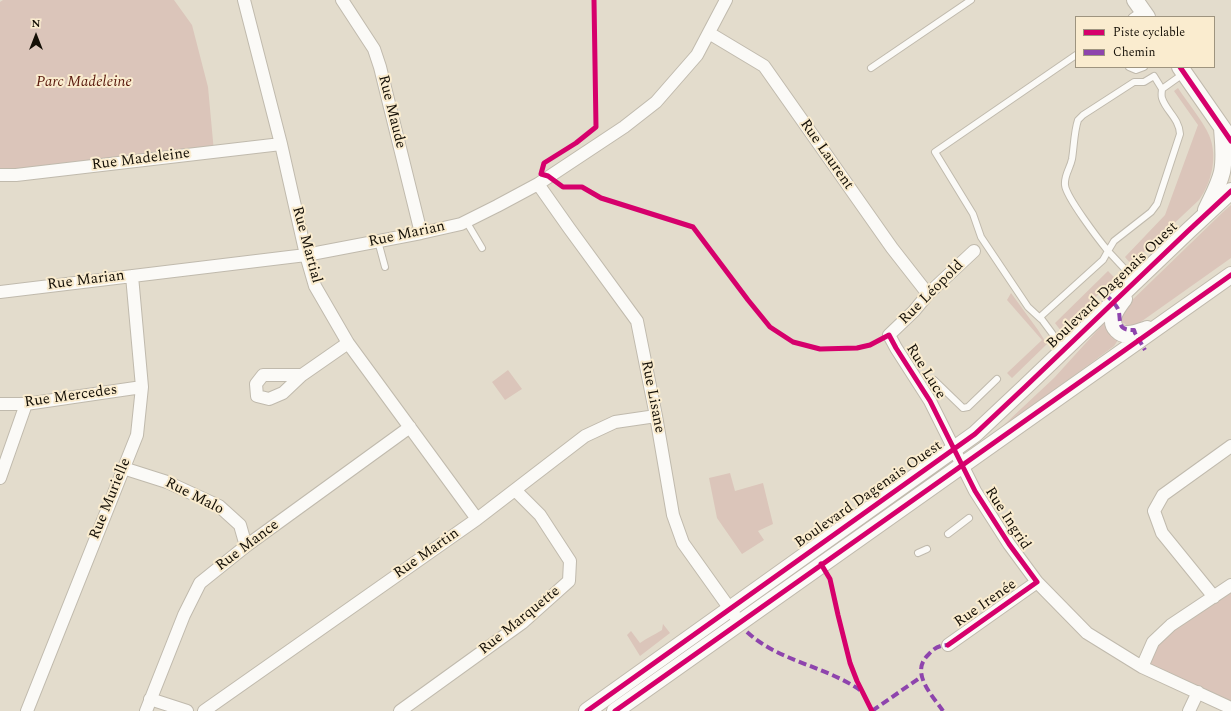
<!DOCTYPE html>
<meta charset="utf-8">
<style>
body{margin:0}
#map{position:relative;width:1231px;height:711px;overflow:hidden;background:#e3dccc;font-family:Spectral,serif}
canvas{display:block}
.legend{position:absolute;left:1075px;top:16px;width:140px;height:52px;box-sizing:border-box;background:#faeccf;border:1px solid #9e947f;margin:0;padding:5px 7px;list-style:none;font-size:12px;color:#140f06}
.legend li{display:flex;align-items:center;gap:8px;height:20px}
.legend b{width:20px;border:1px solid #9e947f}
.north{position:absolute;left:16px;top:16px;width:40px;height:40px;-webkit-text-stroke:3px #faeccf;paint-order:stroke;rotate:0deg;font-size:11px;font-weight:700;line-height:16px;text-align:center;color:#140f06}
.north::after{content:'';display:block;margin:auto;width:14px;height:18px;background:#140f06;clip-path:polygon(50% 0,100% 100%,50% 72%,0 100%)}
</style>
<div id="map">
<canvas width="1231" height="711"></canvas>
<ul class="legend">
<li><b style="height:5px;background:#d6006c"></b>Piste cyclable</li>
<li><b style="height:5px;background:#8e44ad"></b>Chemin</li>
</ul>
<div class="north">N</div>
</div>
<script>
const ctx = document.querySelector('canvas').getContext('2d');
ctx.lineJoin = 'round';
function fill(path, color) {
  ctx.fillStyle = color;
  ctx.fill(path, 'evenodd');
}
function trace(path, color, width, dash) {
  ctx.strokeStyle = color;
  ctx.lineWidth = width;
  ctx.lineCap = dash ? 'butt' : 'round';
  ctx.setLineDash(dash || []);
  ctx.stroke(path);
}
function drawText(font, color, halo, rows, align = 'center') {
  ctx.font = font + ' Spectral,serif';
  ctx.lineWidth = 4;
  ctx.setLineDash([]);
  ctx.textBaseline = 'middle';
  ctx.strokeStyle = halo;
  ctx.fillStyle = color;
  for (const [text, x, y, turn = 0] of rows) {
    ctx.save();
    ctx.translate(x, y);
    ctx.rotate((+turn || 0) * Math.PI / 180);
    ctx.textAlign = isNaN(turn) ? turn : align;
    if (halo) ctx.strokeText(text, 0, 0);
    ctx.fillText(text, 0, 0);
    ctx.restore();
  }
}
const green = new Path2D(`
 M3,0h171l18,25 16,62 6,65 -214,23v-173z
 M1178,88c9,14 25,33 31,47 9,21 3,47 -10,65l-68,64 -6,-7 40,-42 33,-90 -24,-34z
 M1231,205v53l-96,68h-7l-6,-4v-6l3,-9 98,-95z
 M1108,271l7,7 -54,53 -6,-8z
 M1011,293l27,37 9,14 -35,34 -5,-5 35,-33 -35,-40z
 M1104,323l4,8 10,9 -4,6 -123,91 63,-59z
 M508,370l14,19 -17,11 -13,-18z
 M730,473l5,18 28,-8 10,41 -15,7 6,9 -22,14 -25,-36 -8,-40z
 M1231,585v123l-89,-41 11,-25z
 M663,624l7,9 -30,23 -13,-21 4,-4 9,12c7,-5 14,-8 22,-13z`);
const lane = new Path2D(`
 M1132,17l10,-7
 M1129,67l7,3 8,-3
 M871,68l100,-68
 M1162,89c0,2 -1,6 0,9 4,13 17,20 18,36l-23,70 -6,8 -37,29 -6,10c-9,-11 -42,-54 -43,-66 -1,-10 5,-16 7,-26 2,-12 2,-27 6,-39l5,-5 51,-33h10l10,-6 8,13 21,-15
 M466,221l16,27
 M378,241l7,26
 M1041,319l-13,-12 -47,-70 -8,-23 -38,-62 141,-97
 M1063,348l-23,-31 63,-57 5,-9 27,29
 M934,380l29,28 5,-1 29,-28
 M948,534l21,-16
 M918,553l9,-4`);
const street = new Path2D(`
 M244,0l37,144 25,111 9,31 33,57 129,176
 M342,0l32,49 6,18 41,166
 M709,33l55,33 128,182 36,46
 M0,175h16l265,-31
 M538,184l31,44 68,93 19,95 17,99 10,28 57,80
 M974,251l-46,43 -14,17 -25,24 7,13 34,53 45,90 34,53 28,38 50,51 55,34 89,41
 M0,292l306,-37 115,-22 40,-9 36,-18 41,-22 86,-57 32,-25 41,-47 29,-55
 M302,375h-39l-7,9 1,12 12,3 14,-6 19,-18 46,-32
 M0,404h26l116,-17
 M123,468l44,14 52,24 21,19 6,21
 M0,478l26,-74
 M1214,597l-52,-64 -8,-22 9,-16 68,-49
 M948,645l89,-63
 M1142,667l11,-25 18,-17 60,-40
 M150,699l37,12
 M27,711l110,-276 5,-48 -10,-111
 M146,711l38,-96 16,-32 46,-37 164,-119
 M204,711l273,-192 108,-83 30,-14 41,-6
 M400,711l122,-88 47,-42 1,-20 -30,-46 -25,-25
 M1189,711l9,-19`);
const secondary = new Path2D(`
 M1135,0l12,17
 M1180,67l48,69
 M1206,210c6,-13 13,-25 16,-38 3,-14 1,-30 0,-44
 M1124,299c-6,8 -17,21 -7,31 3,3 7,5 11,4 7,0 13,-3 19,-5
 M587,711l388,-277 50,-47 163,-156 43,-40
 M615,711l616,-436`);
const quiet = new Path2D(`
 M1105,294c4,4 10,9 13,15 4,10 -3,22 16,21l1,3 10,17
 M747,632c33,30 76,33 113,58
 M872,711l49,-34
 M943,711c-11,-16 -34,-39 -14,-57 5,-6 11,-9 19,-9`);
const cycleway = new Path2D(`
 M594,0l2,127 -20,16 -32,20 -3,11 7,2 15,11h19l19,11 92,29 55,73 22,27 23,15 27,7 37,-1 13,-3 19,-10 7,13 34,53 45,90 34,53 28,38 -89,63
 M1180,67l51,74
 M821,564l9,15 8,36 12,48 7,18 15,30
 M587,711l388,-277 50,-47 163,-156 43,-40
 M615,711l616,-436`);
const parkNames = [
 ["Parc Madeleine",84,83]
];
const streetNames = [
 ["Rue Maude",391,112,76],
 ["Rue Laurent",826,155,55],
 ["Rue Madeleine",141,160,-7],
 ["Rue Marian",407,235,-12],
 ["Rue Martial",306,245,75],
 ["Rue Marian",86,281,-7],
 ["Boulevard Dagenais Ouest",1113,286,-44],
 ["Rue Léopold",932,293,-45],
 ["Rue Luce",925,372,58],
 ["Rue Mercedes",71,397,-8],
 ["Rue Lisane",652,397,79],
 ["Boulevard Dagenais Ouest",869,495,-35],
 ["Rue Malo",194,497,27],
 ["Rue Murielle",111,499,-68],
 ["Rue Ingrid",1007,519,57],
 ["Rue Mance",248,546,-37],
 ["Rue Martin",427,554,-35],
 ["Rue Irenée",986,604,-35],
 ["Rue Marquette",520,621,-39]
];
fill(green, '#dbc5ba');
trace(lane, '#c0baad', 8);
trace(street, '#c0baad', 14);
trace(secondary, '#c0baad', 18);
trace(lane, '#fbfaf7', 6);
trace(street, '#fbfaf7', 12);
trace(secondary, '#fbfaf7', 16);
trace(quiet, '#8e44ad', 4, [8, 4]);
trace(cycleway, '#d6006c', 5);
drawText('italic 15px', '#59190c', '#faeccf', parkNames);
drawText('15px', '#140f06', '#faeccf', streetNames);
</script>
